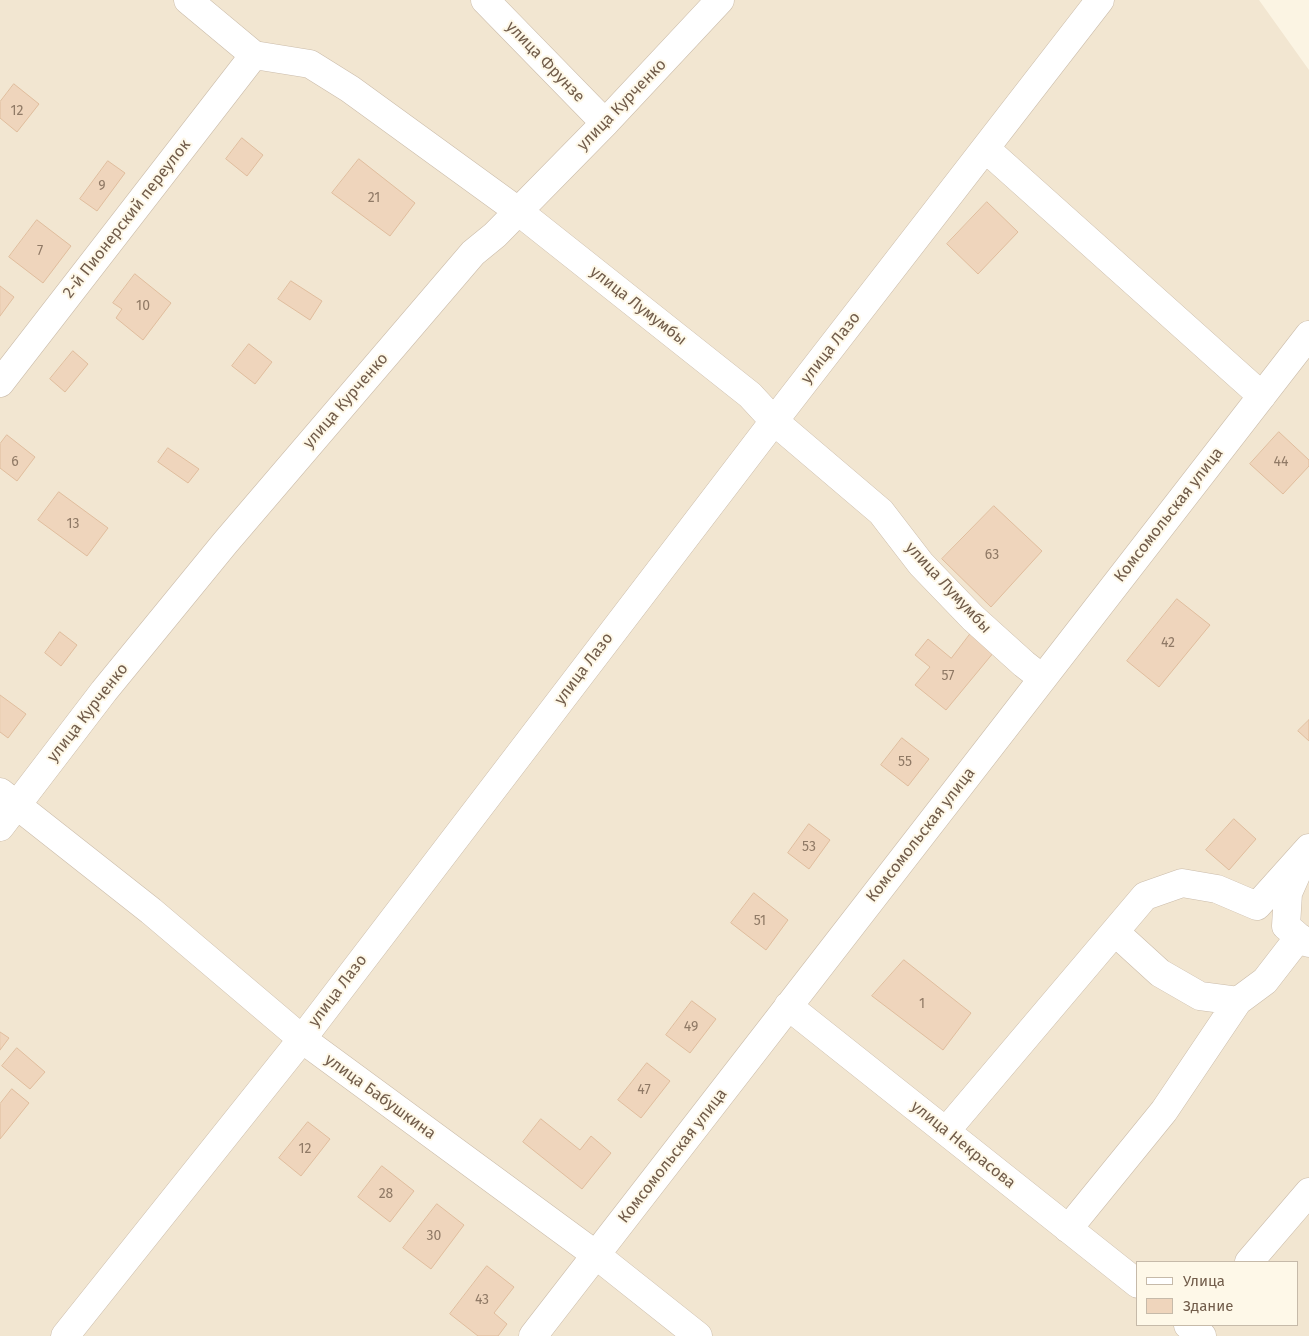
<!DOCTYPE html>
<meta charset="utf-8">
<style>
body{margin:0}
#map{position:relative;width:1309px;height:1336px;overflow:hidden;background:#fbf4e3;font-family:"Fira Sans",sans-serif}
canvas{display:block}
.legend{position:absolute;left:1136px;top:1261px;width:162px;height:65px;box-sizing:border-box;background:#fef8e8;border:1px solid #c6baa9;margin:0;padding:6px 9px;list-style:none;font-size:15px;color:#715c4a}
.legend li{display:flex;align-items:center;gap:10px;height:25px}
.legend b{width:25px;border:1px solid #c6baa9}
</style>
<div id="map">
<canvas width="1309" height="1336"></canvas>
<ul class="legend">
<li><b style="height:6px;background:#fff"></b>Улица</li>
<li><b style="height:14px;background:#efd5bc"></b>Здание</li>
</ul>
</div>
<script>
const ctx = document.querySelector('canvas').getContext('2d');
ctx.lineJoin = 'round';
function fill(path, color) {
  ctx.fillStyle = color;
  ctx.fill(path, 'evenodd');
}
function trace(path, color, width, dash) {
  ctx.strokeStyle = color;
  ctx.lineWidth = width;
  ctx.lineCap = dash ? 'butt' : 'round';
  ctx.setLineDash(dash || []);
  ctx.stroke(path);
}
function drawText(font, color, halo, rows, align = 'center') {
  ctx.font = font + ' "Fira Sans",sans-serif';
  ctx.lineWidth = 4;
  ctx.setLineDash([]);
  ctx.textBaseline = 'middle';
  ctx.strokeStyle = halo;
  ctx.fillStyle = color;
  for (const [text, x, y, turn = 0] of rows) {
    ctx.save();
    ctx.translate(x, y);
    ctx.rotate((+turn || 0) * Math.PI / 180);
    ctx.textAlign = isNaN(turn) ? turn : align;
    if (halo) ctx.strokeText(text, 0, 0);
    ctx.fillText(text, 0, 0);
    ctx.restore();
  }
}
const residential = new Path2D(`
 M0,0h1259l50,70v1266h-1309zM1138,1262h160v63h-160z`);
const building = new Path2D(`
 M14,84l25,20 -22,28 -17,-14v-16z
 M242,138l21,17 -16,21 -21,-17z
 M359,159l56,44 -25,33 -58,-43z
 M108,161l17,12 -28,38 -17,-12z
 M987,202l31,30 -40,42 -31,-30z
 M37,220l34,26 -28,37 -34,-26z
 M135,274l36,29 -28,37 -27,-22 6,-9 -9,-6z
 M291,281l31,20 -12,19 -32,-21z
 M0,286l14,11 -14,19z
 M249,344l23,18 -17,22 -23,-18z
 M73,351l15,13 -23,28 -15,-13z
 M1279,432l30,28v6l-26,28 -33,-30z
 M7,435l28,22 -18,24 -17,-13v-24z
 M168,448l31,21 -11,14 -30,-21z
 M59,492l49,36 -21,28 -49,-36z
 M994,506l48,45 -51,56 -49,-48z
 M1177,599l33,26 -51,62 -32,-26z
 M60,632l17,13 -16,21 -16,-13z
 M971,633l23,19 -48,58 -31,-25 15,-18 -15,-12 13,-16 23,19z
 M0,695l26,19 -18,24 -8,-6z
 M1309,720v21l-11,-10z
 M902,738l27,21 -21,27 -27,-21z
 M1234,819l22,20 -27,31 -23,-20z
 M809,824l21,16 -21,29 -21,-16z
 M754,893l34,27 -22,30 -35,-27z
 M904,960l67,53 -28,37 -71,-54z
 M692,1001l24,18 -26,34 -24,-18z
 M0,1032l9,6 -9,12z
 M17,1048l28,24 -15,17 -28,-23z
 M647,1063l23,18 -29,37 -23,-18z
 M12,1089l17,14 -29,36v-35z
 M541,1119l39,31 11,-14 20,17 -29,36 -59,-47z
 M308,1122l22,17 -29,37 -22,-18z
 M382,1166l32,25 -24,31 -32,-25z
 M437,1204l27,21 -33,44 -28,-21z
 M487,1266l27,21 -20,26 13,11 -9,12h-20l-28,-22z`);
const street = new Path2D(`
 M188,0l66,55 56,9 40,25 168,122 232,184 24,26 107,91 40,52 52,54 51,46 18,14
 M485,0l120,123
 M986,149l276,247
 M0,383l254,-328
 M0,792l151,119 151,128 294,216 102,81
 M0,827l104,-136 121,-148 248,-290 22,-18 110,-112 115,-123
 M1300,866l-12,27 -2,33 17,15 6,2
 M1115,932l45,41 40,23 38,5 27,-20 34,-44
 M788,1006l350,278
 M946,1131l199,-235 37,-13 35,6 40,17 52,-58
 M1068,1229l96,-118 74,-110
 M1249,1262l60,-70
 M1188,1325l14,11
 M65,1336l237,-297 472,-618 326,-421
 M533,1336l776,-1001`);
const numberNames = [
 ["12",17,111],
 ["9",102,186],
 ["21",374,198],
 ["7",40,251],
 ["10",143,306],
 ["6",15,462],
 ["44",1281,462],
 ["13",73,524],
 ["63",992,555],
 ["42",1168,643],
 ["57",948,676],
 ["55",905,762],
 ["53",809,847],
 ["51",760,921],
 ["1",922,1004],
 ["49",691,1027],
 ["47",644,1090],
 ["12",305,1149],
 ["28",386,1194],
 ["30",434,1236],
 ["43",482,1300]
];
const streetNames = [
 ["улица Фрунзе",545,62,46],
 ["улица Курченко",622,105,-46],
 ["2-й Пионерский переулок",127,219,-52],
 ["улица Лумумбы",638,306,38],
 ["улица Лазо",831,348,-52],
 ["улица Курченко",346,401,-49],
 ["Комсомольская улица",1169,515,-52],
 ["улица Лумумбы",948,588,47],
 ["улица Лазо",584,669,-53],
 ["улица Курченко",88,713,-52],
 ["Комсомольская улица",921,835,-52],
 ["улица Лазо",338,991,-53],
 ["улица Бабушкина",380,1097,36],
 ["улица Некрасова",963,1145,39],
 ["Комсомольская улица",673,1156,-52]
];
fill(residential, '#f2e6d1');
fill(building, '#efd5bc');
trace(building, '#e0bd9d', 1);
trace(street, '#cbbcaa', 29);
trace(street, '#fff', 28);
drawText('14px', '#907a66', null, numberNames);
drawText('16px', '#715c4a', '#fef8e8', streetNames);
</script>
